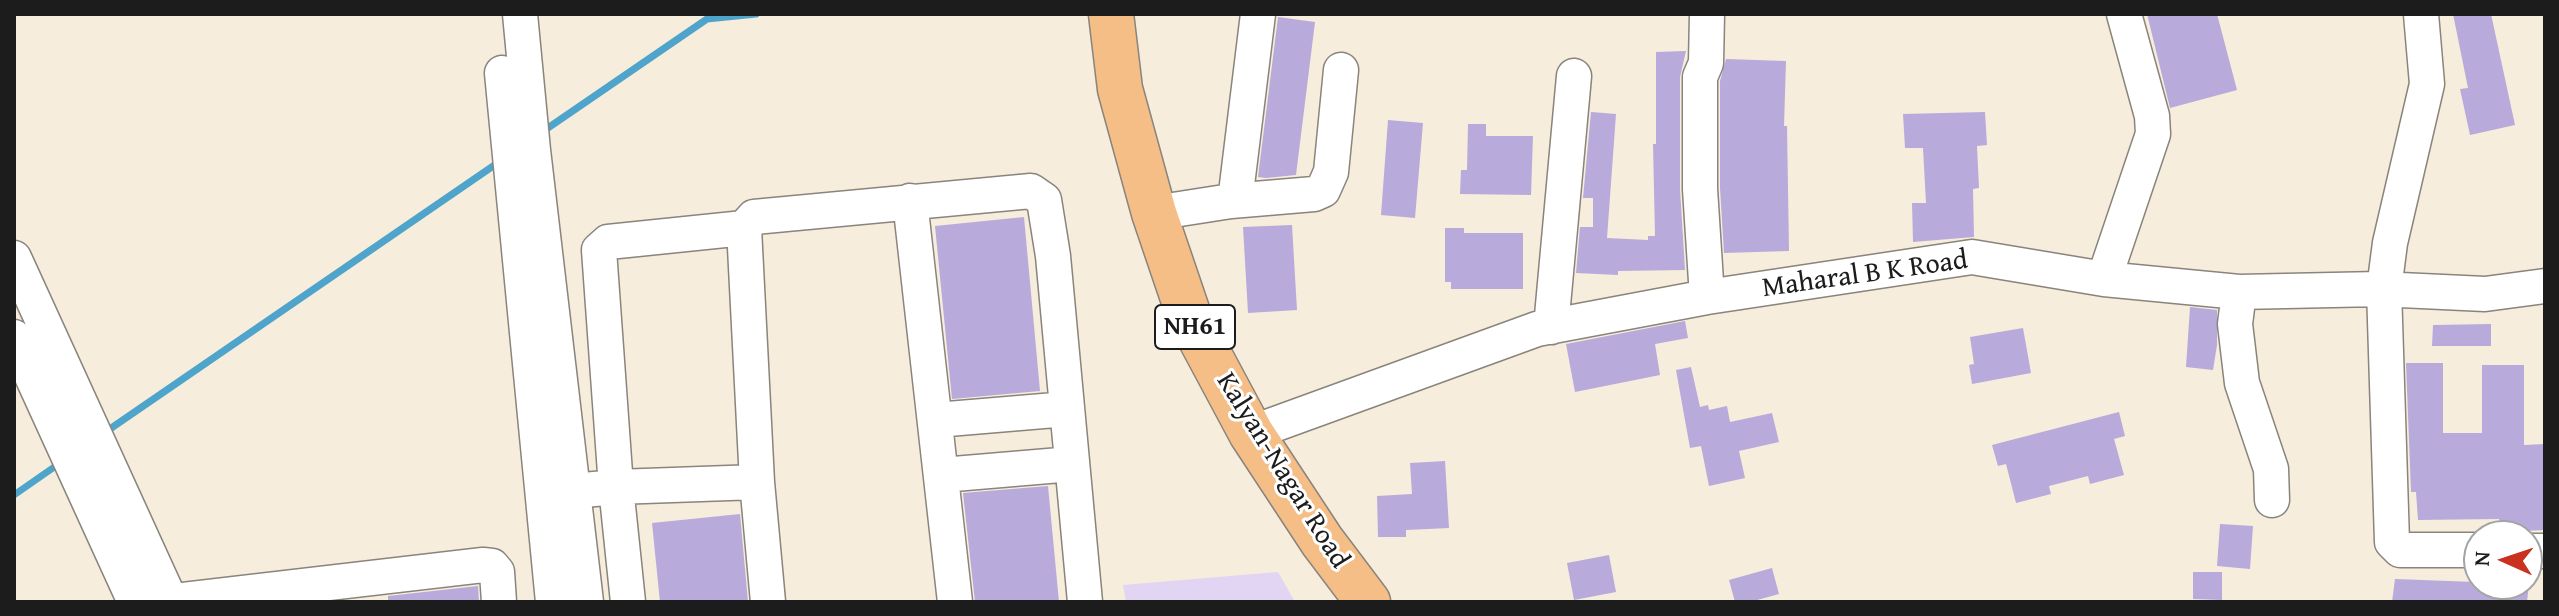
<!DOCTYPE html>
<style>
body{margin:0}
#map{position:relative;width:2559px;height:616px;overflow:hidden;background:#f6eddc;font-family:"Gentium Book Plus",serif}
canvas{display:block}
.frame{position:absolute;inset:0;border:16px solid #1c1c1c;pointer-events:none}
.north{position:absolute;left:2463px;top:520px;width:80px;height:80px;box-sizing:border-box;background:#fff;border:2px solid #a4a4a4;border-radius:50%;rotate:273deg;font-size:22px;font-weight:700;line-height:32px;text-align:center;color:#1c1c1c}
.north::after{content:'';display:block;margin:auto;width:28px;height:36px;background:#c8321e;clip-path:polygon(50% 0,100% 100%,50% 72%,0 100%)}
</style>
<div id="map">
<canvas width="2559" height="616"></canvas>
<div class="frame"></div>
<div class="north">N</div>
</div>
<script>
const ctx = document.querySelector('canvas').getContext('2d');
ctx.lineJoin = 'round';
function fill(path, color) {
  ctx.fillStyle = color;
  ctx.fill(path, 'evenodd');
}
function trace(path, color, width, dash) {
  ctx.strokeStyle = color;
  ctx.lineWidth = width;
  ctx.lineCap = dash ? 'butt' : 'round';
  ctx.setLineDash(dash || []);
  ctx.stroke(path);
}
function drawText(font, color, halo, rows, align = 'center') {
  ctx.font = font + ' "Gentium Book Plus",serif';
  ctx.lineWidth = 6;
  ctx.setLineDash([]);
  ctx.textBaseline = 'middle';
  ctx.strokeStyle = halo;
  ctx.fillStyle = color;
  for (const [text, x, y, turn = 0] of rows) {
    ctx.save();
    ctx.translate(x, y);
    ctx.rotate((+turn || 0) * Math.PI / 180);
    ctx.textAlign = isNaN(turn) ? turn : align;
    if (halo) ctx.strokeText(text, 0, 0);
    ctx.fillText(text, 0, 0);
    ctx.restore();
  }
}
const built = new Path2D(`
 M1278,572l17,30h-169l-3,-17z`);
const stream = new Path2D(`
 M542,132l165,-113 49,-5
 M104,433l395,-271
 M14,495l46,-32`);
const building = new Path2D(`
 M2147,14h70l20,76 -67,18z
 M2453,14h38l24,111 -45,10 -10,-46 8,-1z
 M1278,17l37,5 -19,153 -30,3 -8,-1z
 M1686,51l-6,26v112l5,81 -67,1v4l-42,-2 4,-46h13v-29h-10l8,-86 25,2 -9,124 41,2v-4h7l-2,-92h3v-92z
 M1726,59l60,2 -2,65h3l2,125 -65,2 -4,-65v-107z
 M1985,112l2,33 -10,1 2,42 -6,1 1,48 -61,5 -1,-39h14l-3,-55h-18l-2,-34z
 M1388,120l35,3 -8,95 -34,-3z
 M1468,124h18v12h47l-2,59 -71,-1 1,-24h6z
 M1024,217l16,174 -88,8 -17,-173z
 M1292,225l5,85 -49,3 -5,-86z
 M1445,228h19v5h59v56h-72v-7h-6z
 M2190,307l27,3v35l-4,25 -27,-3z
 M1685,321l3,17 -33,6 5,31 -85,17 -9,-48z
 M2491,324v22h-59l1,-21z
 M2023,328l8,45 -59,11 -3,-19 5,-1 -4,-27z
 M2406,363h37v70h39v-68h42v80l21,-1v86l-45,2 -1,-13 -81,1 -2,-28h-5z
 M1691,367l9,40 8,-2 1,5 18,-4 3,16 42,-9 7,29 -40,9 6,27 -36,8 -8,-40 -11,2 -14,-78z
 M2119,412l6,24 -11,3 10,36 -34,9 -2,-8 -39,10 2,8 -35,9 -10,-39 -8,2 -6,-21z
 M1445,461l4,67 -43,2v7h-28l-1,-41 35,-2 -2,-31z
 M1048,486l11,116h-84l-12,-109z
 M740,514l8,88h-88l-8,-79z
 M2220,524l33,2 -3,43 -33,-3z
 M1609,555l7,37 -42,8 -7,-37z
 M1772,568l7,26 -29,8h-15l-6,-22z
 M2193,572h29v28l-29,-1z
 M2395,579l134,5 -2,18h-135z
 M478,586l1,16h-91v-6z`);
const minor = new Path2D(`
 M520,14l13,136 53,452
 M2421,14l6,70 -37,159 -6,46 8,253 8,8h79
 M502,73l51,529
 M910,201l45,401
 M1231,201l83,-7 9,-4 8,-18 10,-102
 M1154,213l77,-12 5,-8 22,-179
 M14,258l157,344
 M2104,279l49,-145 -1,-18 -28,-102
 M2239,292l-4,32 7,59 29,86 1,31
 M1707,297l-7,-108v-112l6,-14 1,-49
 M1551,327l23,-251
 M14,337l121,265
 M936,420l131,-11
 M1251,433l286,-104 170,-32 265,-40 132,22 135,13 140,-3 106,5 60,-8
 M942,475l130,-11
 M757,482l-13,-254 10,-11 277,-26 13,9 9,56 32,346
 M551,493l65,-6 -17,-237 9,-8 136,-14
 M2527,551h17
 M166,602l317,-37 9,1 5,6 2,30
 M628,602l-12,-115 141,-5 11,120`);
const highway = new Path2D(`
 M1111,14l9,75 34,124 36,106 61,114 71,108 46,61`);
const shields = [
 [1195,327,80]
];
const shieldNames = [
 ["NH61",1195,327]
];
const streetNames = [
 ["Maharal B K Road",1865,275,-8],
 ["Kalyan-Nagar Road",1282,471,58]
];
fill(built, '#e2d4f3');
trace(stream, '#4ea4ca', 7);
fill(building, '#b8aadb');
trace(minor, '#89847c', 37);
trace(highway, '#89847c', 47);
trace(minor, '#fff', 34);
trace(highway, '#f6be87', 44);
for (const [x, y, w] of shields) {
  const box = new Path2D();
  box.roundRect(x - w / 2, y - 22, w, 44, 6);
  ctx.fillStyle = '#fff';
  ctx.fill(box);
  trace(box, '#1c1c1c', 2);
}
drawText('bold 26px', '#1c1c1c', null, shieldNames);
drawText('28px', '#1c1c1c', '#fff', streetNames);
</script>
